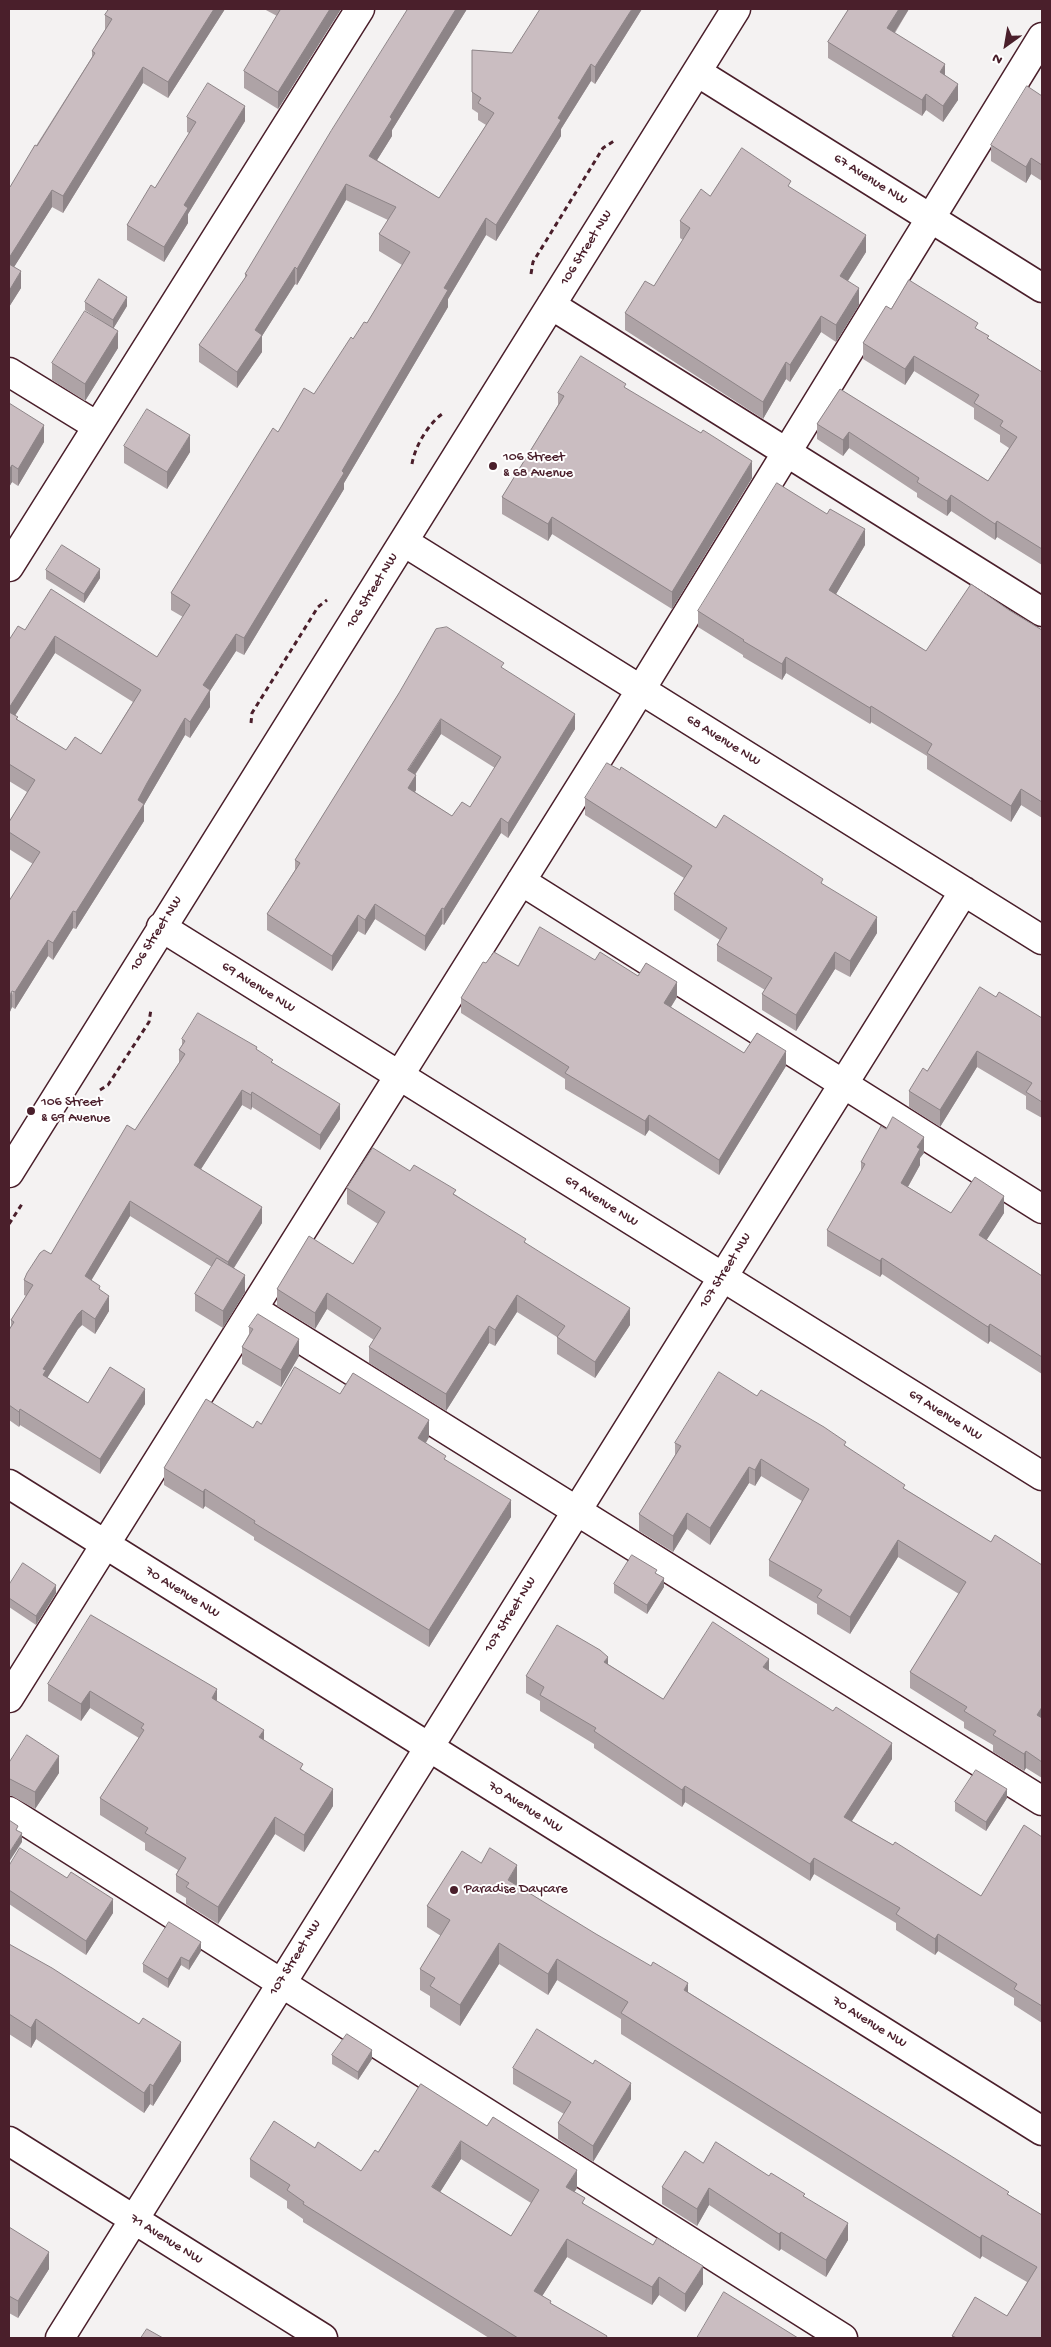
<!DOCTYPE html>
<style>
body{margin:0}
#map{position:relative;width:1051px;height:2347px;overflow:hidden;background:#f4f2f2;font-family:"Gochi Hand",sans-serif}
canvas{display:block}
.frame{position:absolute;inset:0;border:10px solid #4a1f2b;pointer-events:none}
.north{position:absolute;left:981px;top:20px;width:50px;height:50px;-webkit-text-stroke:4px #fff;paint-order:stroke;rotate:212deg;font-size:14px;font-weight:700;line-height:20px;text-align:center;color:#4a1f2b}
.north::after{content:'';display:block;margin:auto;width:18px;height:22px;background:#4a1f2b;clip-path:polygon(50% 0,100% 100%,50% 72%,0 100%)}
</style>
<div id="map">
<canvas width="1051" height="2347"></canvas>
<div class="frame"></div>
<div class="north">N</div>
</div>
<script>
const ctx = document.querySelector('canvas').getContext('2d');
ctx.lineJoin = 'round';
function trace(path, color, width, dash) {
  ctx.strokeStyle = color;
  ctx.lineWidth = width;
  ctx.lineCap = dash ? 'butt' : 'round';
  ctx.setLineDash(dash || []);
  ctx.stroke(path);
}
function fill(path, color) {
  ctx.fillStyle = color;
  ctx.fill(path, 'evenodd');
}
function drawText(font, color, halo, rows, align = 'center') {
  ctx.font = font + ' "Gochi Hand",sans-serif';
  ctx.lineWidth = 4;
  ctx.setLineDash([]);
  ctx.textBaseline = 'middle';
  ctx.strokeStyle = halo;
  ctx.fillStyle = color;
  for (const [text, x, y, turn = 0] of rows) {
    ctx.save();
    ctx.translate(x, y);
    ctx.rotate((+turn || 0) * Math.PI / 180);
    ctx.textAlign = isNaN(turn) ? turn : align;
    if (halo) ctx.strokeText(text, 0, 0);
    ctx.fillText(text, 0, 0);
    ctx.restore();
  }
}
const path = new Path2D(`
 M531,274l2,-12 70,-114 11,-7
 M412,464c3,-18 17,-42 33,-52
 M251,723l1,-10 66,-106 9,-7
 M100,1090l8,-5 41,-63 2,-13
 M9,1224l13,-20`);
const minor = new Path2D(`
 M697,72l345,216
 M551,305l491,307
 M9,372l88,54
 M404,542l638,398
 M9,567l351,-558
 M521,881l521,328
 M161,927l881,549
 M9,1173l727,-1164
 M253,1309l789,492
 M9,1484l1033,647
 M9,1698l610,-973 423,-688
 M9,1811l834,527
 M9,2141l314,197
 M60,2338l904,-1447`);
const wall = new Path2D(`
 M109,9h116l-57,89 -25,-15 -80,130 -11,-6 -38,60 7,21 -12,19 1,-120 82,-130v-6l13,-21v-15z
 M264,9h77l-63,100 -34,-21v-17l33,-55z
 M408,9h59l-75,121v6l-15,24 62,38 47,-73 -8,-5v-7l-6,-4v-59l40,3 130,-44 -47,75 -4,-3 -30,48v7l-65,105 -10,-6 -38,64v8l-104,176v6l-100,166 -8,-4 -26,40v16l-20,31 -5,-3 -41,70v16l-68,108 -3,-1 -20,32 -5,-4 -33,53 -3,-2 -3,7 24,-150 -24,-15v-27l18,-30 -18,-11v-141l16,-10 132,27 26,-40 -12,-7v-17l107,-161 36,-38 39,-55 14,-16 35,-58 -23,-14v-17l9,-14 -42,-20 -49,85 -2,-1 -33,52v16l-25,36 -38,-26v-17l46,-67v-4zM55,653l78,49 -32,52 -35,-4 -48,-30 -3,-5z
 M847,9h62l-14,24 50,42 13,25 -15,22 -17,-12 -4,6 -94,-58v-16l20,-32z
 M1042,96v85l-11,-7 -5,9 -35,-22v-16z
 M187,117l58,4 -57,93v9l-24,39 -37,-22v-15l28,-37 34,-55 -2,-1z
 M791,188l75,64 -18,29 11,24 -23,37 -15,-10 -31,50 -4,-3 -23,40 -138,-89v-17l29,-27 29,-46 -3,-2v-17l30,-25z
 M85,302l42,4 -14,23 5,19 -33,53 -33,-21v-17l54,-39 -21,-14z
 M891,309l87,21 11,9 53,33v193l-45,-28 -2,3 -44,-29 -4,5 -30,-19v-4l-68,-45 -6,8 -26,-17v-15l23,-35 148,92 21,-33 -9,-6v-7l-26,-16v-11l-60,-37 -9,14 -42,-26v-16z
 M626,388l126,90 -80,131 -120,-75 -4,7 -46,-27v-17l56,-92v-12z
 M9,403l35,39 -26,44 -6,-4 -3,5z
 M124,446l66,6 -23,37 -43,-26z
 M865,545l-29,49 90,57 83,-41 33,20v188l-21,-13 -10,17 -84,-53v-13l-56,-34 -1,2 -84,-51 -4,7 -39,-23v-2l-45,-28v-16z
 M46,570l54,8 -16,25 -38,-24z
 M504,669l71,60 -67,109 -7,-5 -57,92 -2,-1 -17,27 -50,-32 -10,16 -7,-4 -26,40 -65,-41v-16l28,-44v-10l104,-167zM441,734l54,34 -25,39 -18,9 -37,-24 1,-2 -1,-15z
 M585,798l131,30 107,57 54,48 -27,44 -15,-8 -39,62 -34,-21v-16l3,-4 -48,-29v-16l3,-5 -46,-30v-16l10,-16 -99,-63z
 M595,960l43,16 39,21 -6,10 73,46 42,13 -67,109 -70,-45 -4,6 -80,-47v-10l-104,-66v-15l25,-35 32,3z
 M996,997l46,21v100l-16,-9v-13l-49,-29 -37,60 -31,-20v-16l18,-20z
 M182,1039l75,11 83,69 -20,31 -68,-43 -1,3 -9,-5 -41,64 61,54 -28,45 11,24 -22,36 -28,-17v-17l17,-27 -82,-51 -39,64 9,11 9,20 -14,23 -13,-9 -4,4 -31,48 41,26 57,1 -45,70 -80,-49 -1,2 -10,-7v-90l2,-4v-6l15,-24 -2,-1v-15l27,-26 84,-124 44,-67v-13l3,-5z
 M924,1153l-4,5v7l-12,22 43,26h53l-18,27 56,36v98l-52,-33 -2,3 -106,-70 -2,3 -53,-31v-16l34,-58v-10z
 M410,1171l46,24 70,48 104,82 -35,53 -38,-24v-17l-40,-25 -22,34 -6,-3 -43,68 -77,-48v-16l5,-7 -47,-31 -12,20 -38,-23v-17l76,-25 25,-40 -31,-20v-16z
 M249,1327l50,29 -18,31 -39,-23v-17l7,-13z
 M340,1394l89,43 -3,6 85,74 -82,130 -175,-107v-3l-49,-31 -2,3 -39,-24v-17l97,-44z
 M757,1396l89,50 59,43 55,34 31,19 51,23v213l-16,-10 -2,3 -31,-19v-7l-29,-17v-6l-54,-34v-16l49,-78 -61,-37 -48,77 -33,-20v-10l-48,-28v-16l33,-59 -41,-25 -6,10 -6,-3 -39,62 -23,-16 -14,23 -34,-21v-17l36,-59v-12z
 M657,1574l7,13 -17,27 -33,-21v-9z
 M9,1585l47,8 -20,32 -27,-18z
 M608,1664l55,35 106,-29 123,89 -40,62 129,75 61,-59v186l-28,-18v-7l-76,-47 -3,4 -39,-25v-7l-82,-49 -4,7 -125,-79 -3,5 -88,-59v-4l-54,-33v-10l-14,-8v-17z
 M48,1684l169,17 47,39 39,30 30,36 -29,46 -29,-18 -57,90 -32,-20v-6l-10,-6v-17l2,-5 -33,-20v-7l-45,-28v-17l39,-60 -49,-30 -9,13 -33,-20z
 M59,1773l-24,36 -25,-14 -1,1v-17z
 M1007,1798l-21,33 -31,-20v-9z
 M481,1863l207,129 321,203 33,20v123h-90v-2l55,-20 20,-34 -45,-26 -2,3 -359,-225v-15l-64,-39 -9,15 -49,-31 -39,62 -30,-19v-11l-10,-6v-21l21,-33 -14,-9v-21z
 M9,1866l104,47 -27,42 -77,-51z
 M9,1944l172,117 -28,45 -3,-2 -6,9 -108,-74 -5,9 -22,-14z
 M201,1951l-12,19 -8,-5 -13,23 -25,-16v-8z
 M332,2055l40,4 -14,21 -26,-16z
 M513,2068l118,31 -38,63 -35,-23v-16l6,-9 -51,-30z
 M421,2084l156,104 -3,4 11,13 118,79 -18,28 -26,-17 -7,10 -85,-48 -25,39 9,8 56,34h-118l-186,-116v-3l-16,-11v-7l-37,-24v-18l65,-11 46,23 17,-19zM461,2159l70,44 -20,33 -71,-44z
 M703,2163l102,34 43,43 -22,37 -45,-28 -2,2 -70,-46 -12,21 -35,-22v-17z
 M9,2227l40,42 -31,49 -9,-5z`);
const shadedWall = new Path2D(`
 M214,9h11l-57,89v-16z
 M330,9h11l-63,100v-17z
 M456,9h11l-75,121v6l-23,37v-17l21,-39z
 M632,9h10l-47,75v-17z
 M899,9h10l-22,35v-16z
 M591,64v17l-30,48v7l-65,105v-16l62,-107z
 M945,64v16l-5,-8z
 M143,67v16l-80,130v-17z
 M958,84v16l-15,22v-16z
 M926,94v16l-4,6v-16z
 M245,106v15l-57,93v9l-24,39v-15l20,-42z
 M1031,158v16l-5,9v-16z
 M346,184v16l-49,85v-16z
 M52,190v17l-43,68v-17z
 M486,218v17l-38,64v8l-104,176v6l-100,166v-17l98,-167 102,-183z
 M866,235v17l-26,41v-17z
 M295,267v17l-33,52v16l-25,36v-16l18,-42z
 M21,271v17l-12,19v-16z
 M859,288v17l-23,37v-17z
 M127,297v9l-14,23v-9z
 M821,316v16l-31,50v-17z
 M118,331v17l-33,53v-17z
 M914,356v15l-9,14v-16z
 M786,362v17l-23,40v-17z
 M44,425v17l-26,44v-17z
 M849,432v16l-6,8v-16z
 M190,435v17l-23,37v-17z
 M752,461v17l-80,131v-17z
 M12,465v17l-3,5v-17z
 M951,495v16l-4,5v-15z
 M552,517v17l-4,7v-17z
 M997,521v16l-2,3v-16z
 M865,529v16l-36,61v-16z
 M100,569v9l-16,25v-9z
 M236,634v17l-26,40v16l-20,31v-16l13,-37z
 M55,636v17l-46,72v-17z
 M786,657v16l-4,7v-16z
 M871,706v16l-1,2v-16z
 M575,714v15l-67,109v-15z
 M185,718v17l-41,70v16l-68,108v-17l71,-129z
 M441,719v15l-33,51v-15z
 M416,775v15l-8,13v-15z
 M1021,789v16l-10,17v-16z
 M501,818v15l-57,92v-16z
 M375,904v15l-10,16v-15z
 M442,908v16l-17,27v-15z
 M73,911v17l-20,32v-17z
 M358,915v16l-26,40v-15z
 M877,917v16l-27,44v-16z
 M48,940v16l-33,53v-17z
 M835,952v17l-39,62v-16z
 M677,982v15l-13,21v-15z
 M12,991v16l-3,7v-17z
 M786,1051v15l-67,109v-15z
 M977,1051v16l-37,60v-17z
 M242,1090v15l-48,75v-15z
 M252,1092v15l-1,3v-15z
 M340,1104v15l-20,31v-15z
 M649,1115v15l-4,6v-15z
 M924,1137v16l-4,5v7l-19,34v-16l16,-36z
 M1004,1196v17l-25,39v-17z
 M130,1201v15l-45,75v-15z
 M262,1207v16l-34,54v-15z
 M882,1258v16l-2,3v-16z
 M245,1275v17l-22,36v-17z
 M327,1293v16l-12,20v-16z
 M517,1295v17l-22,34v-16z
 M109,1296v15l-14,23v-15z
 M630,1308v17l-35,53v-16z
 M82,1310v15l-4,4 -32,51 -3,10v-21l35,-55z
 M990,1324v17l-2,3v-17z
 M489,1326v17l-43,68v-17z
 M299,1339v17l-18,31v-17z
 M145,1389v15l-45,70v-15z
 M20,1409v16l-1,2v-15z
 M429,1420v17l-11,18v-17z
 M761,1459v17l-6,10v-16z
 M749,1467v16l-39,62v-17z
 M205,1489v17l-2,3v-17z
 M511,1500v17l-82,130v-17z
 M687,1513v16l-14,23v-16z
 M898,1540v17l-48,77v-17z
 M664,1578v9l-17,27v-9z
 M56,1585v8l-20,32v-9z
 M608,1657v16l-4,-11z
 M769,1659v16l-6,-8z
 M217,1689v17l-5,-8z
 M90,1691v17l-9,13v-17z
 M1042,1707v17l-5,-9z
 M264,1730v17l-5,-10z
 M892,1743v16l-48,74v-16z
 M1026,1751v17l-2,3v-17z
 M59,1756v17l-24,36v-17z
 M9,1779h1v16l-1,1z
 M685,1786v16l-3,5v-17z
 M333,1789v17l-29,46v-17z
 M1007,1789v9l-21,33v-9z
 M275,1817v17l-57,90v-17z
 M22,1833v9l-13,20v-9z
 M814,1858v16l-4,7v-17z
 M517,1865v21l-9,-6z
 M113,1899v14l-27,42v-14z
 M938,1934v17l-3,4v-16z
 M201,1942v9l-12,19v-9z
 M499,1943v21l-39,62v-21z
 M181,1957v8l-13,23v-9z
 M557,1959v21l-9,15v-21z
 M688,1983v21l-4,-14z
 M36,2019v20l-5,9v-20z
 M181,2042v19l-28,45v-20z
 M372,2050v9l-14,21v-8z
 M631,2083v16l-38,63v-16z
 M150,2084v20l-6,9v-20z
 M461,2141v18l-29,46v-18z
 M577,2170v18l-11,17v-18z
 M709,2188v17l-12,21v-17z
 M848,2223v17l-22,37v-17z
 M781,2232v17l-2,2v-17z
 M982,2235v21l-2,3v-21z
 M567,2239v18l-33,52v-18z
 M49,2252v17l-31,49v-17z
 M703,2266v18l-18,28v-18z
 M659,2277v18l-7,10v-18z`);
const building = new Path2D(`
 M109,9h105l-46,73 -25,-15 -80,129 -11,-6 -43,68v-72l1,1 25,-42 2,1 58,-93 -3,-2 20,-32 -7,-4z
 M281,9h49l-52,83 -34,-21z
 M408,9h48l-66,108 2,2 -23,37 70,42 55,-85 -16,-10 3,-5 -9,-6v-42l40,3 28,-44h92l-37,58 -4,-3 -33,54 3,2 -65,105 -10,-7 -42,70 4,2 -106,181 2,2 -100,165 -8,-4 -33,51 7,5 -20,32 -5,-4 -38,65 -9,17 6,4 -68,108 -3,-1 -20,32 -5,-3 -33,52 -3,-1 -3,6v-96l31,-49 -31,-20v-10l26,-42 -26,-16v-52l9,5 -2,2 50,31 9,-13 26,17 40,-64 -86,-54 -46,72v-68l9,-14 7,4 26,-41 106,68 33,-52 -19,-12 102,-165 5,4 26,-44 10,6 37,-57 2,2 11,-17 3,1 43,-71 -31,-18 17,-27 -50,-23 -49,85 -2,-2 -40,63 7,5 -25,37 -38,-27 48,-70 -2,-1 86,-143z
 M849,9h50l-12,19 58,36 -5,8 18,12 -15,22 -17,-12 -4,6 -94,-58z
 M208,83l37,23 -61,99 4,3 -24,39 -37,-22 24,-40 4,3 41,-66 -9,-5z
 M1027,86l15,10v69l-11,-7 -5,9 -35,-22z
 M742,148l49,33 -3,5 78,49 -26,41 19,12 -23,37 -15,-9 -31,49 -4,-3 -23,40 -138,-89 20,-32 9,5 36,-58 -10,-7 21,-32 9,7z
 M9,264l12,7 -12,20z
 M99,279l28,18 -14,23 -28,-18z
 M909,280l69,43 -3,5 14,8 -2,2 55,34v177l-45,-28 -2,3 -44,-29 -4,6 -30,-19 2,-4 -70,-46 -6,8 -26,-16 23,-35 148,92 29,-44 -17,-11 3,-5 -29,-18 5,-8 -65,-39 -9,13 -42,-26 23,-37 5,3z
 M85,311l33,20 -33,53 -33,-21z
 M581,356l45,28 -2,3 77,46 2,-3 49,31 -80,131 -120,-75 -4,7 -46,-27 62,-101 -6,-3z
 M9,403l35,22 -26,44 -6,-4 -3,5z
 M147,409l43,26 -23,37 -43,-26z
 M777,483l50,31 3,-5 35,20 -36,61 97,61 45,-67 38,26 33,20v172l-21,-13 -10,17 -84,-53 5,-9 -61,-38 -1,2 -84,-51 -4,7 -39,-23 1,-1 -46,-29z
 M62,545l38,24 -16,25 -38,-24z
 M447,627l57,36 -3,4 74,47 -67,109 -7,-5 -57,91 -2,-1 -17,28 -50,-32 -10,16 -7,-5 -26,41 -65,-42 33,-51 -5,-3 104,-167 37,-64zM441,719l60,38 -31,50 -8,-5 -10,14 -44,-28 8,-13 -8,-5z
 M607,763l13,7 1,-3 95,61 8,-13 99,64 -2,4 56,34 -27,44 -15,-9 -39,63 -34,-21 10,-16 -55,-33 10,-17 -53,-34 18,-28 -107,-68z
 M540,927l55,33 5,-8 38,24 8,-13 31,19 -13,21 80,50 13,-20 29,18 -67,109 -70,-45 -4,6 -80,-48 4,-6 -108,-69 22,-36 3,1 8,-11 24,14z
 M980,987l16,10 3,-5 43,26v84l-16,-10 6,-9 -55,-32 -37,59 -31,-19 14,-23 4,3z
 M198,1013l59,34 -1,2 17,11 -2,2 69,42 -20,31 -68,-43 -1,3 -9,-5 -48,75 68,42 -34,55 -98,-61 -45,75 15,10 -1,3 10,7 -14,23 -13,-9 -4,4 -35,55 3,1 -3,5 45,28 22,-36 35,22 -45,70 -80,-50 -1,3 -10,-7v-75l5,-8 -3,-2 22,-35 -9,-5 3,-7 13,-20 4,-3 7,4 76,-129 8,5 50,-76 -6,-4 6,-9 -3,-2z
 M893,1117l31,20 -7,10 3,2 -19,34 50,30 24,-36 29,19 -25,39 63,41v81l-52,-33 -2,3 -106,-69 -2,3 -53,-31 38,-66 -4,-2 20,-36 5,3z
 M373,1148l37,23 4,-6 42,25 -3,4 73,45 -2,3 19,12 87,54 -35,54 -38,-25 8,-11 -48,-31 -22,35 -6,-4 -43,68 -77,-47 12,-19 -54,-35 -12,20 -38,-24 32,-53 44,28 32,-52 -38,-24z
 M217,1258l28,17 -22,36 -28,-17z
 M258,1314l41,25 -18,31 -39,-23 11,-18 -4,-2z
 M295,1367l45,27 13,-21 76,47 -11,18 28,18 -2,3 67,41 -82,130 -175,-107 1,-2 -50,-32 -2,3 -39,-24 42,-69 47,29 4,-7 4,3z
 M719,1372l38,24 4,-6 63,37 22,15 -2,3 61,40 -2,3 57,35 31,19 4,-7 47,30v142l-5,8 5,3v44l-16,-11 -2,3 -31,-19 3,-4 -32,-20 3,-4 -57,-35 56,-90 -68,-42 -48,77 -33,-20 5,-7 -53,-30 40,-71 -48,-30 -6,11 -6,-3 -39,61 -23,-15 -14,23 -34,-22 42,-68 -6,-3z
 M632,1555l25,15 -2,3 9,5 -17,27 -33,-21z
 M23,1563l33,22 -20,31 -27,-18v-13z
 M91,1615l126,74 -5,9 52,32 -5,7 44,27 -3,5 33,20 -29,46 -29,-18 -57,90 -32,-20 3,-4 -13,-8 10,-17 -41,-25 3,-5 -48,-30 44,-68 -3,-2 3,-4 -54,-33 -9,13 -33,-20z
 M713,1622l56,37 -6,8 70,44 3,-4 56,36 -48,74 49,28 2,-3 86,54 43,-71 18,12v169l-28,-17 3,-5 -79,-50 -3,5 -39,-25 4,-6 -86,-50 -4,6 -125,-78 -3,4 -88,-59 2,-3 -56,-33 4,-8 -18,-11 31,-51 43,25 8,7 -4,5 59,37z
 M27,1735l32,21 -24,36 -25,-13h-1v-16z
 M976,1770l31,19 -21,33 -31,-20z
 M9,1820l9,6 -2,4 6,3 -13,20z
 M20,1848l47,30 4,-6 42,27 -27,42 -77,-51v-24z
 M490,1848l27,17 -9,15 88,54 55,32 2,-4 35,21 -4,7 325,202 -2,2 35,21v123h-85l-5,-2 23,-39 32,19 30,-49 -55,-32 -2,3 -359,-225 7,-11 -71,-43 -9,15 -49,-31 -39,62 -30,-19 5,-8 -15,-9 30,-49 -23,-14 35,-55 19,12z
 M169,1922l32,20 -12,19 -8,-4 -13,22 -25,-15z
 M9,1944l43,24 87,56 4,-6 38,24 -28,44 -3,-2 -6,9 -108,-74 -5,9 -22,-14z
 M537,2029l56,35 2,-4 36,23 -38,63 -35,-23 13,-21 -58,-34z
 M347,2034l25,16 -14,22 -26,-17z
 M421,2084l66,42 6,-9 84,53 -11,17 19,11 -3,5 71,42 4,-7 46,28 -18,28 -26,-17 -7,10 -85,-48 -33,52 17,10 -1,2 57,33 -1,2h-88l-215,-134 1,-2 -17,-12 3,-5 -40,-26 24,-38 41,27 3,-6 43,29 14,-21 3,2zM461,2141l78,49 -28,46 -79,-49z
 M716,2142l53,34 2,-3 34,21 -2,2 45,27 -22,37 -45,-28 -2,2 -70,-46 -12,21 -35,-22 23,-36 18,12z
 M9,2227l40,25 -31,49 -9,-5z
 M724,2292l74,46h-101z
 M147,2329l16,9h-22z`);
const markers = [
 [493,466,5,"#4a1f2b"],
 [31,1111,5,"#4a1f2b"],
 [454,1890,5,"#4a1f2b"]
];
const streetNames = [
 ["67 Avenue NW",870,180,32],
 ["106 Street NW",587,248,-58],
 ["106 Street NW",373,591,-58],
 ["68 Avenue NW",723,741,32],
 ["106 Street NW",157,934,-58],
 ["69 Avenue NW",258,988,32],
 ["69 Avenue NW",601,1202,32],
 ["107 Street NW",726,1271,-58],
 ["69 Avenue NW",945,1416,32],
 ["70 Avenue NW",182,1593,32],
 ["107 Street NW",511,1615,-58],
 ["70 Avenue NW",525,1808,32],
 ["107 Street NW",296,1958,-58],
 ["70 Avenue NW",869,2023,32],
 ["71 Avenue NW",166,2240,32]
];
const poiNames = [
 ["106 Street",503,458],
 ["& 68 Avenue",503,474],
 ["106 Street",41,1103],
 ["& 69 Avenue",41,1119],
 ["Paradise Daycare",464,1890]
];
trace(minor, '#4a1f2b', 31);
trace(path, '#4a1f2b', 3, [5, 4]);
trace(minor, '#fff', 28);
fill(wall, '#aea3a6');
fill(shadedWall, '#8d8487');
fill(building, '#cabdc1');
trace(building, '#8d8487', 1);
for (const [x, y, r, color] of markers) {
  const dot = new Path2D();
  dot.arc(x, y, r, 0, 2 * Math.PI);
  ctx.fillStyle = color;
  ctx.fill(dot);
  trace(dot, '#fff', 2);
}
drawText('14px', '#4a1f2b', '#fff', streetNames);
drawText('14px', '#4a1f2b', '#fff', poiNames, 'left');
</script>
